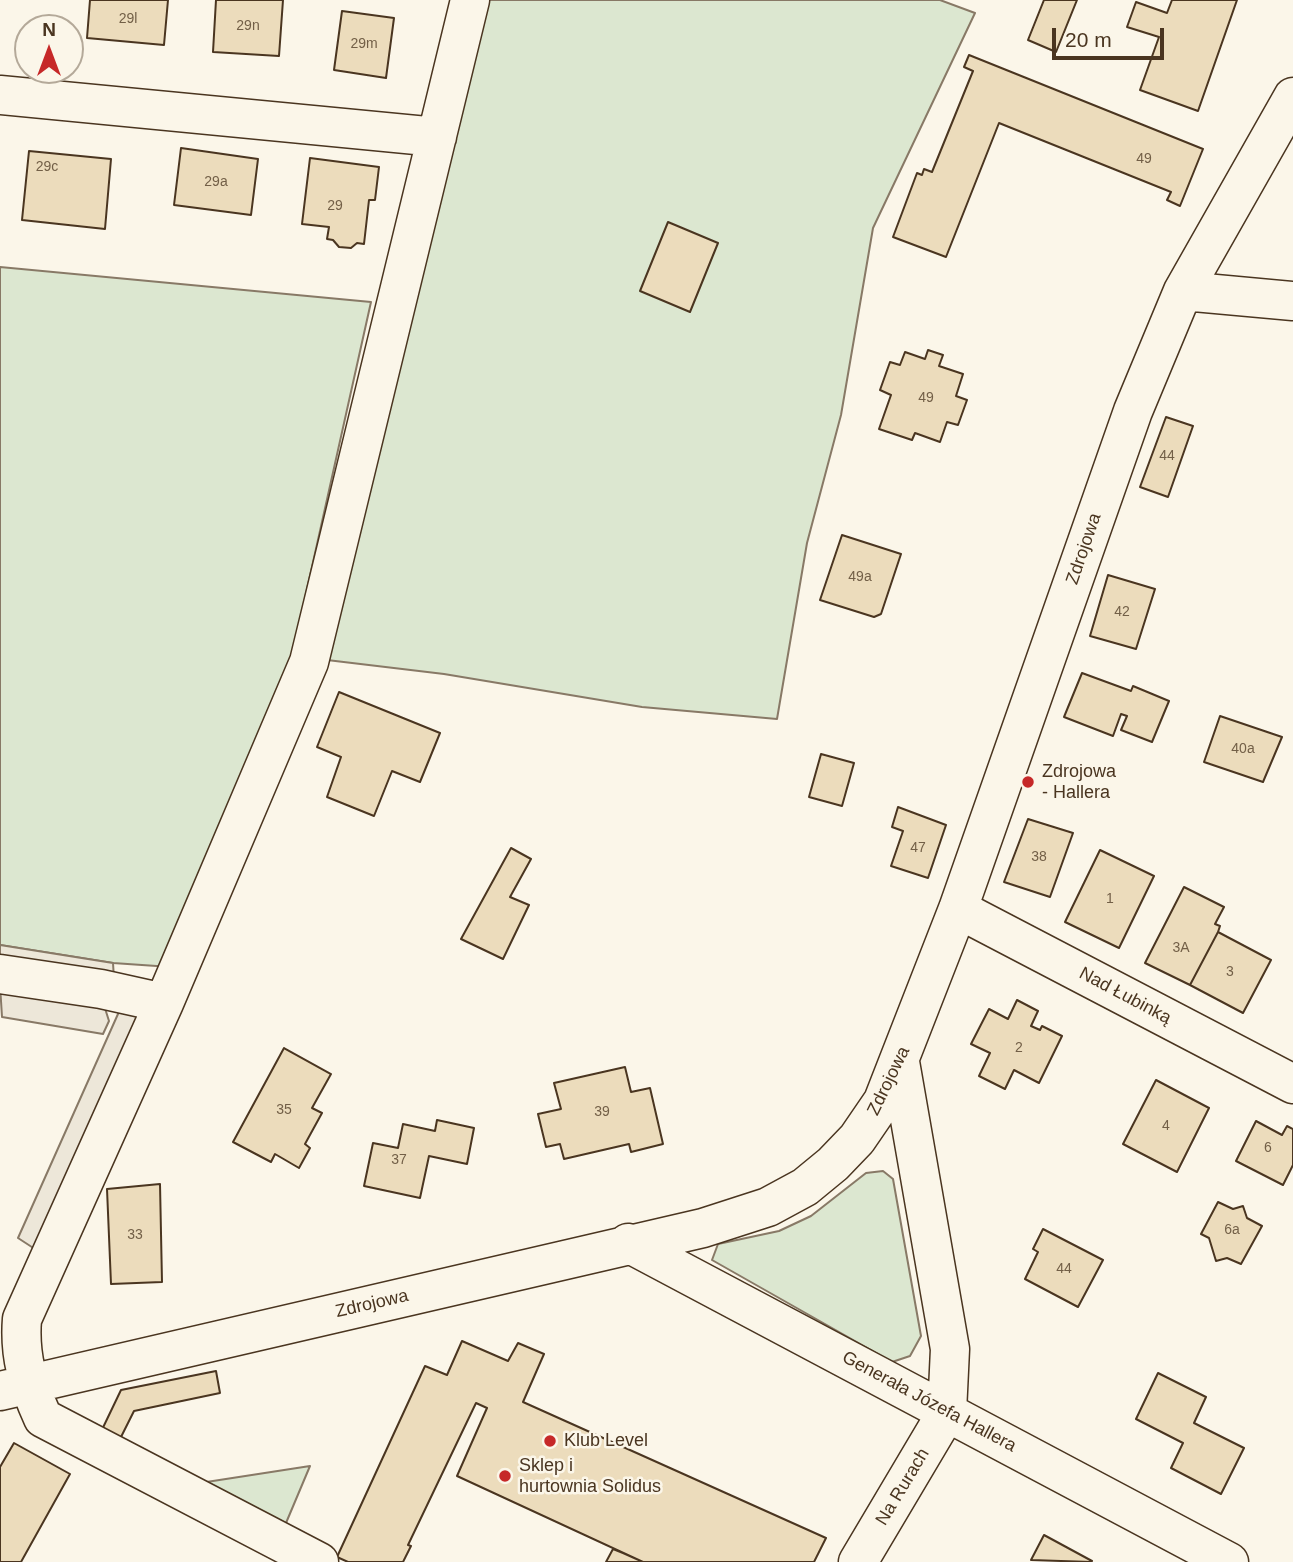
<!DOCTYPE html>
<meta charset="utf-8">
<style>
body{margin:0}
#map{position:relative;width:1293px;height:1562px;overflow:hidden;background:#fbf6e9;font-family:Arial,sans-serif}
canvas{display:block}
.north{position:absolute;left:14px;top:14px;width:70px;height:70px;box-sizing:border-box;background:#fbf6e9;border:2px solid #b4a999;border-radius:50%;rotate:0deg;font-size:19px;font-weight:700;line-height:28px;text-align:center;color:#4a3520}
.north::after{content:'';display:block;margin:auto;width:24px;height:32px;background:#c62828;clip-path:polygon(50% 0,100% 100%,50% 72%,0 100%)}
.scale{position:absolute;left:1052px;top:28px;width:112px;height:32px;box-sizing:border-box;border:4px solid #4a3520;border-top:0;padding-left:9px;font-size:21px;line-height:24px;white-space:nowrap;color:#4a3520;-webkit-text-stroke:5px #fbf6e9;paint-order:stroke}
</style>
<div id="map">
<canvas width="1293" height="1562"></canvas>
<div class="north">N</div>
<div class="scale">20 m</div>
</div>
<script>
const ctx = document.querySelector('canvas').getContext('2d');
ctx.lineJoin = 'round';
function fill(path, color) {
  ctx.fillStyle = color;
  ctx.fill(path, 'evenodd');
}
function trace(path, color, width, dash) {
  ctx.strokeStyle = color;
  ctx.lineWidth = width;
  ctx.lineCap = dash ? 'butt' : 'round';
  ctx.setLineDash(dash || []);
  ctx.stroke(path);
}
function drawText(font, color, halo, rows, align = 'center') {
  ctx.font = font + ' Arial,sans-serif';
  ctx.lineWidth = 5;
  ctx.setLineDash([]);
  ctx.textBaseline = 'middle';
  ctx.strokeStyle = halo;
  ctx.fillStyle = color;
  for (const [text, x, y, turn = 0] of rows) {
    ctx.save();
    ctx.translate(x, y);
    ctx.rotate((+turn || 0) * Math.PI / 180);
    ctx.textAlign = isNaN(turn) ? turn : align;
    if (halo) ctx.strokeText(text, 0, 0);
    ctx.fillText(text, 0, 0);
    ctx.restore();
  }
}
const green = new Path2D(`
 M488,0h452l35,13 -102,215 -32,187 -34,128 -30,176 -135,-12 -198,-33 -117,-14z
 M0,267l371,35 -80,359 -120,306 -58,-4 -113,-18z
 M883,1171l10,8 28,157 -11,20 -18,6 -180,-102 6,-16 61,-13 32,-15 55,-43z
 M310,1466l-24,57 -4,3 -82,-43z`);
const parking = new Path2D(`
 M0,945l113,18 1,16 -114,-17z
 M0,985l103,17 6,19 -6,13 -101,-17z
 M122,1005l24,20 -105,228 -23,-15z`);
const building = new Path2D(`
 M90,0h78l-4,45 -77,-7z
 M216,0h67l-4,56 -66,-4z
 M1044,0h33l-21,52 -28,-12z
 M1172,0h65l-39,111 -58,-21 19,-53 -32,-10 9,-25 31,11z
 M342,11l52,7 -8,60 -52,-8z
 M969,55l234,94 -23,57 -13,-6 4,-8 -172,-69 -53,134 -53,-20 24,-64 5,2 2,-6 8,3 41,-101 -9,-4z
 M181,148l77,11 -7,56 -77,-10z
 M29,151l82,8 -6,70 -83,-9z
 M310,158l69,9 -4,33h-6l-5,44 -7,-1 -6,5 -12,-1 -6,-7 -6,-1 2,-12 -27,-3z
 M668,222l50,21 -28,69 -50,-21z
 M928,350l15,5 -4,11 24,8 -7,22 11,4 -9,25 -11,-3 -7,20 -25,-9 -3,7 -33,-11 12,-34 -11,-5 10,-28 10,3 5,-13 20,7z
 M1166,417l27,9 -25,71 -28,-10z
 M842,535l59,19 -20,60 -7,3 -54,-17z
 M1108,575l47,14 -19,60 -46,-13z
 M1082,673l49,18 2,-5 36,15 -17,41 -31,-12 6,-14 -6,-2 -8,22 -49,-19z
 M339,692l101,41 -20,49 -28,-11 -18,45 -47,-19 14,-40 -24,-10z
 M1220,716l62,21 -19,45 -59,-20z
 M821,754l33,9 -12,43 -33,-9z
 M898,807l48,18 -18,53 -37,-12 12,-35 -11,-4z
 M1028,819l45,14 -23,64 -46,-15z
 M511,848l20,11 -21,38 19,8 -26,54 -42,-20z
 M1100,850l54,26 -35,72 -54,-26z
 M1184,887l40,20 -9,17 5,2 -2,6 -28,53 -45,-22z
 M1218,932l53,28 -28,53 -53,-28z
 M1017,1000l21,11 -7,15 9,4 2,-4 20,10 -23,47 -25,-13 -9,19 -26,-13 11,-23 -19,-9 18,-35 19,10z
 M284,1048l47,26 -19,34 10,5 -17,31 5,4 -11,20 -24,-14 -4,8 -38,-20z
 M625,1067l6,25 19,-4 13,56 -32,8 -2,-8 -65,15 -4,-15 -14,3 -8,-33 23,-5 -7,-26z
 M1156,1080l53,28 -32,64 -54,-28z
 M437,1120l37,8 -7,36 -38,-8 -9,42 -56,-12 9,-43 25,5 5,-24 32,7z
 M1256,1121l26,14 5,-9 6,3v36l-10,20 -47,-24z
 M160,1184l2,98 -51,2 -4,-95z
 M1218,1202l15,7 10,-3 4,12 15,8 -21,38 -14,-6 -11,3 -7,-23 -8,-4z
 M1043,1229l60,31 -25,47 -53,-28 13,-27 -5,-3z
 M462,1341l46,20 10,-18 26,11 -21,48 303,136 -12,24h-171l-186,-86 30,-68 -11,-5 -68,142 3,1 -8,16h-55l-11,-5 88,-191 22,9z
 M216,1371l4,22 -86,18 -18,36 -18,-9 23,-48z
 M1158,1373l48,24 -12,26 50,25 -23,46 -50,-26 12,-25 -47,-24z
 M14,1443l56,31 -49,88h-21v-95z
 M1044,1535l48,26 -1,1 -60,-2z
 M613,1549l10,4 20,9h-37z`);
const minor = new Path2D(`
 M0,95l437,42
 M1183,291l110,10
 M958,909l335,175
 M0,974l101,15 63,14
 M628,1243l601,319
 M0,1391l703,-163 65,-21 37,-20 28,-23 24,-25 26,-38 75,-192 175,-498 50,-120 110,-194
 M319,1562l-276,-144c-15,-33 -24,-62 -21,-99l142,-316 145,-341 161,-662
 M858,1562l89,-150 3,-63 -50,-287`);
const markers = [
 [1028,782,7,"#c62828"],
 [550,1441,7,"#c62828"],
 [505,1476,7,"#c62828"]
];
const numberNames = [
 ["29l",128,19],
 ["29n",248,26],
 ["29m",364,44],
 ["49",1144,159],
 ["29c",47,167],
 ["29a",216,182],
 ["29",335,206],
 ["49",926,398],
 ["44",1167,456],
 ["49a",860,577],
 ["42",1122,612],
 ["40a",1243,749],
 ["47",918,848],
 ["38",1039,857],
 ["1",1110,899],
 ["3A",1181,948],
 ["3",1230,972],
 ["2",1019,1048],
 ["35",284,1110],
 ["39",602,1112],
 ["4",1166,1126],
 ["6",1268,1148],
 ["37",399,1160],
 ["6a",1232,1230],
 ["33",135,1235],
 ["44",1064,1269]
];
const streetNames = [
 ["Zdrojowa",1084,549,-71],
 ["Nad Łubinką",1125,996,28],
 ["Zdrojowa",889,1081,-64],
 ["Zdrojowa",372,1304,-13],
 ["Generała Józefa Hallera",929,1402,28],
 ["Na Rurach",903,1487,-59]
];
const poiNames = [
 ["Zdrojowa",1042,772],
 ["- Hallera",1042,793],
 ["Klub Level",564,1441],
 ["Sklep i",519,1466],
 ["hurtownia Solidus",519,1487]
];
fill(green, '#dce7d0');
trace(green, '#887966', 2);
fill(parking, '#ede7d9');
trace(parking, '#887966', 2);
fill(building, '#ecdcbc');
trace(building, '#4a3520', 2);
trace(minor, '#4a3520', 41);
trace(minor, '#fbf6e9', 38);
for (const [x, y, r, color] of markers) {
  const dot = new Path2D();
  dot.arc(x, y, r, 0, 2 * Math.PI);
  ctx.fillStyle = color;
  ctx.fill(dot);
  trace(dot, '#fbf6e9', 2.5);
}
drawText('14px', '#725f47', null, numberNames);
drawText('18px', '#4a3520', '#fbf6e9', streetNames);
drawText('18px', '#4a3520', '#fbf6e9', poiNames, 'left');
</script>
